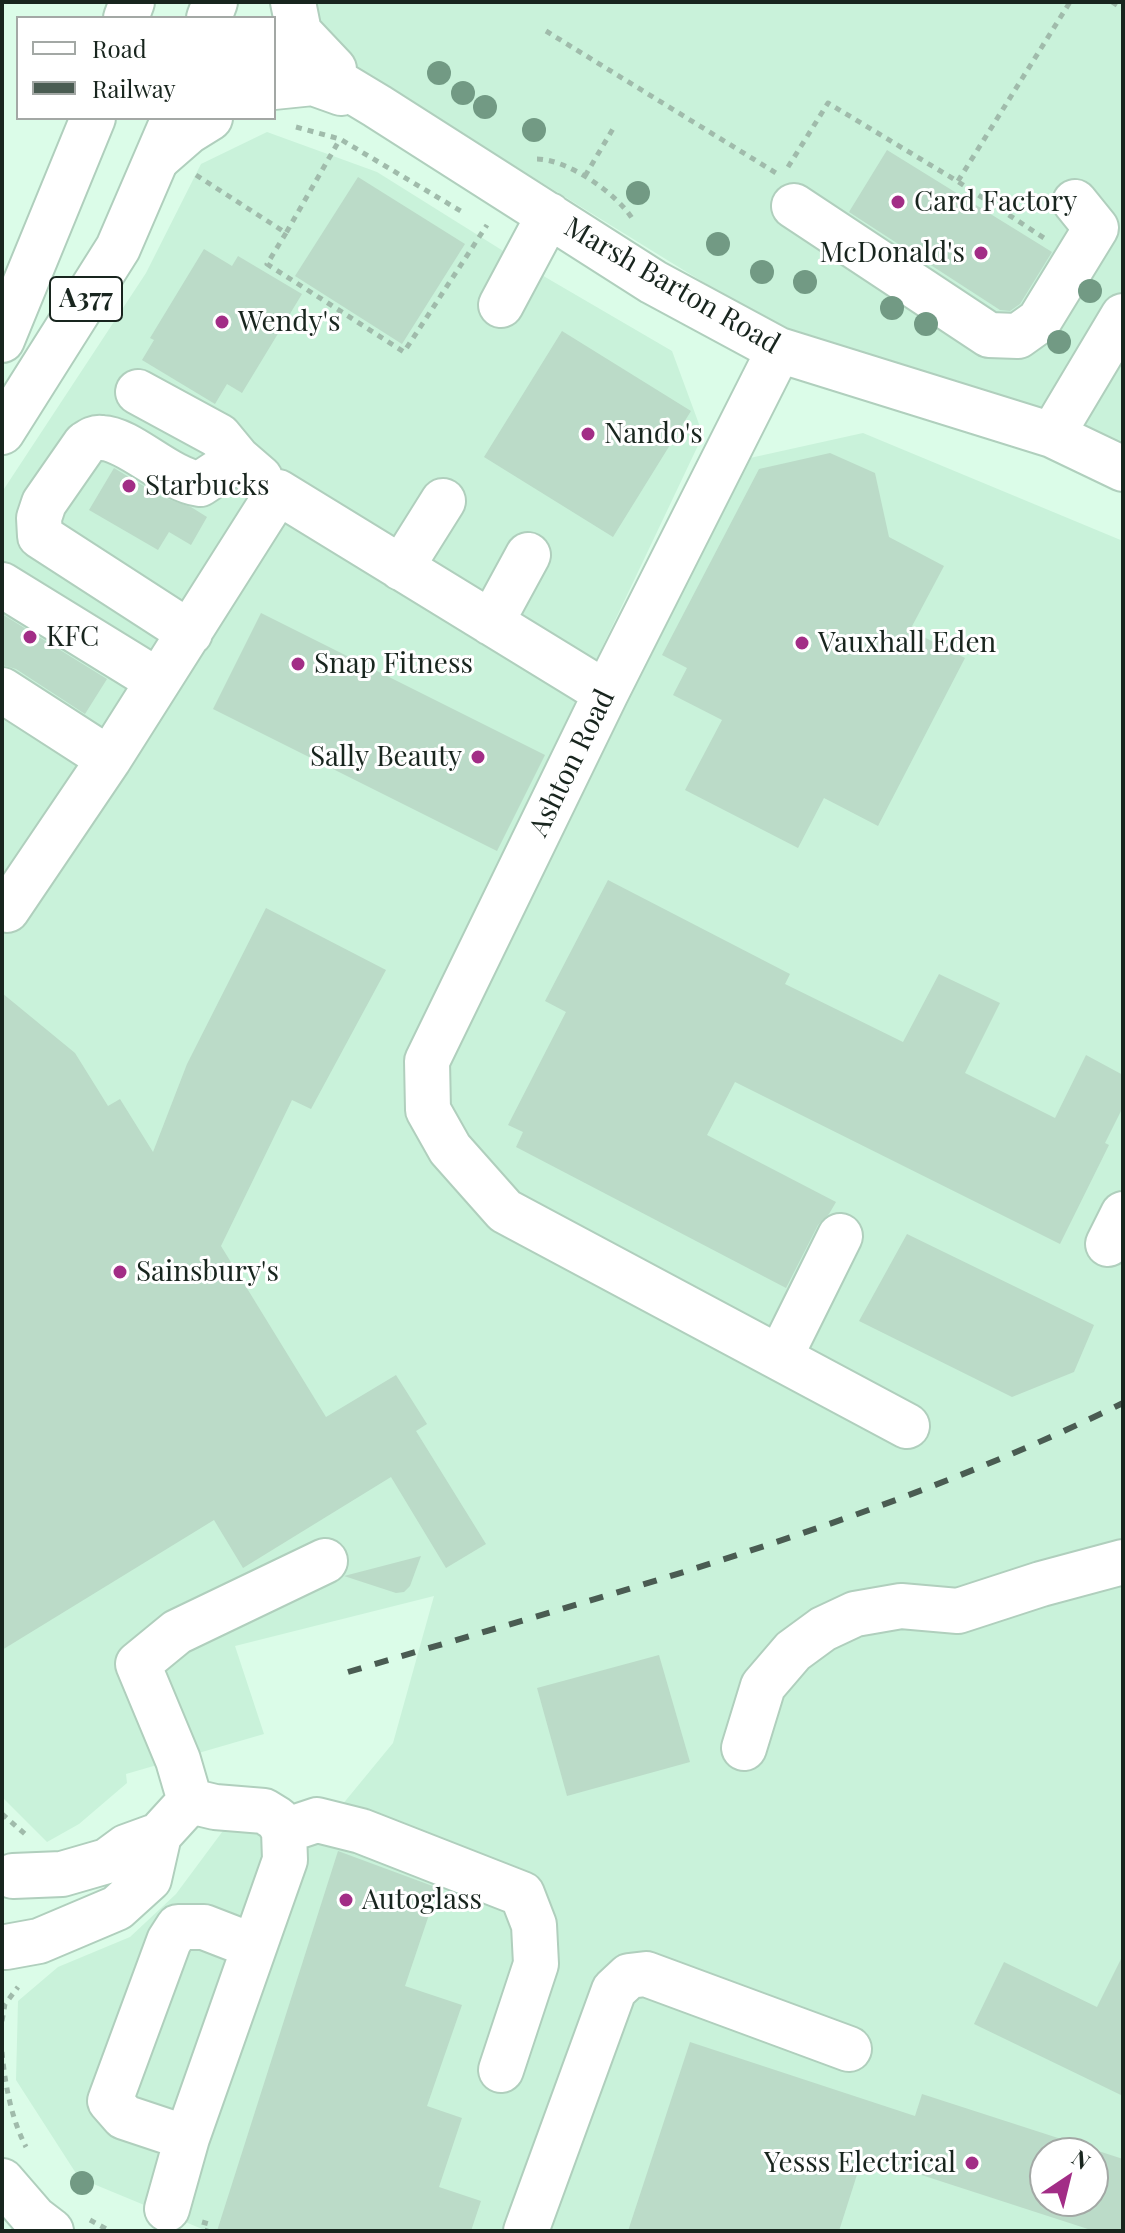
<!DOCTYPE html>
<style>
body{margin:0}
#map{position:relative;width:1125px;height:2233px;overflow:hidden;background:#dbfce8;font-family:"Playfair Display",serif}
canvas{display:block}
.frame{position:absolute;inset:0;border:4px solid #18251e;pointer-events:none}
.legend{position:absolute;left:16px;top:16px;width:260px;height:104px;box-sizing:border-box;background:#fff;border:2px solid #a3a8a5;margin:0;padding:10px 14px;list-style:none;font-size:24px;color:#18251e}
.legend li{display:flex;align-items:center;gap:16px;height:40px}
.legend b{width:40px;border:2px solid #a3a8a5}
.north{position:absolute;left:1029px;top:2137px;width:80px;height:80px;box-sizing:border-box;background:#fff;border:2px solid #a3a8a5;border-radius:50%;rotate:35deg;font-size:22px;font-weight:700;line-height:32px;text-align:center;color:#18251e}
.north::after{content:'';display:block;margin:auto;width:28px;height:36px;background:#a22d86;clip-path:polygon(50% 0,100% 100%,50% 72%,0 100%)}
</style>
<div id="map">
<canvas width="1125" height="2233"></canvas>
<div class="frame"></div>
<ul class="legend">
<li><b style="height:10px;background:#fff"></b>Road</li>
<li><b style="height:10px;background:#4a5c52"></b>Railway</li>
</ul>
<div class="north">N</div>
</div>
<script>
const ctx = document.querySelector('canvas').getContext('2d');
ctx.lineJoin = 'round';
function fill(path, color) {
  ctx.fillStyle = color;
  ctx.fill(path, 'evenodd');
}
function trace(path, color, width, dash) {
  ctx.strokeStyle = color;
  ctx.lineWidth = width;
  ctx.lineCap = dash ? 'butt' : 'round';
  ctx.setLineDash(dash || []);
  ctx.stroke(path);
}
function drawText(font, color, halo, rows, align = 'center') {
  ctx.font = font + ' "Playfair Display",serif';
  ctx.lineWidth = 6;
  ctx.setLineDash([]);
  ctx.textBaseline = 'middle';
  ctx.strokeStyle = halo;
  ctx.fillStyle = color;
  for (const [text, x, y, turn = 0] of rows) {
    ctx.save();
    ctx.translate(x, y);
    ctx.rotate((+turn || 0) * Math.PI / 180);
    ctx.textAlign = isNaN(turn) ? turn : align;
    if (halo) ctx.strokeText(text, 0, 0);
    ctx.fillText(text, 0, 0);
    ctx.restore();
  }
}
const built = new Path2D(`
 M306,2h817v456l-339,-126 -378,-233 -92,-61z
 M267,132l110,40 163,102 132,77 31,84 -216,455 33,19 230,-451 113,-25 260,108v1690h-916l-128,-53 -63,-98 2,-79 40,-34 72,-30 46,-43 55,-74 111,-15 51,-62 41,-147 -199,50 29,88 -138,40 1,9 -48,41 -32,18 -45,-45v-1305l144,-219 55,-109zM1045,2153h48v48h-48z`);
const building = new Path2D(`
 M887,150l165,102 -32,52 -10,7 -10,-1 -151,-98z
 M358,177l107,67 -63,100 -107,-68z
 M204,249l28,17 6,-10 64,38 -60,99 -15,-9 -12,20 -73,-44 12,-20 -4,-2z
 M562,331l129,80 -78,126 -129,-80z
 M830,453l45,20 14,64 55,29 -34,64 55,28 -87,168 -54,-28 -26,50 -113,-58 37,-70 -49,-25 14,-27 -25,-13 97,-186z
 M114,468l48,29 29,10 16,10 -16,28 -22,-13 -11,18 -69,-40z
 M261,613l284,142 -48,96 -284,-142z
 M2,614l105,65 -22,35 -69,-45 -14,-4z
 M608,880l182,94 -5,10 118,58 36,-68 61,29 -35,70 90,45 31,-63 37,20v32l-18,36 4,2 -49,99 -325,-162 -28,53 129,67 -7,12 -11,11 -32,63 -270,-141 7,-15 -15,-7 58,-113 -21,-11z
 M266,908l120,62 -75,139 -19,-9 -71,146 105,171 70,-42 31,49 -11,7 70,113 -40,24 -55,-91 -148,91 -29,-48 -212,130v-657l73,60 33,53 12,-7 33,53 34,-88z
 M907,1234l187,91 -20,47 -62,25 -153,-76z
 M421,1556l-11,30 -6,6 -8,1 -52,-17z
 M659,1655l31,107 -123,34 -30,-108z
 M338,1851l100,37 -33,98 57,19 -35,101 35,12 -23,69 42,14 -10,30h-254z
 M1123,1955v141l-149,-72 30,-62 93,45z
 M690,2042l225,74 7,-22 201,65v72h-29l-231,-75 -24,75h-211zM1045,2153h48v48h-48z`);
const path = new Path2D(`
 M1112,2l11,7
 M546,31l230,142
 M296,127l44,12 124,74
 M537,159c30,0 81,35 96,61
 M788,167l40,-64 129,78 87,57
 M196,175l90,58 54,-94
 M585,176l29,-49
 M958,181l112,-179
 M286,233l-19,31 137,88 83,-127
 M2,1814l23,20
 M2,2021l3,-17 13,-17
 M2,2052c3,32 9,66 24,95
 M90,2220l20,11
 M202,2222l7,2 -2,7`);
const minor = new Path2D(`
 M293,2l6,30 35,37
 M274,44l103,62 276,176 126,68 273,85 71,34
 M274,87l39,-4 28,10
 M158,158l31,-27 21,-13
 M794,206l195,129 29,1 21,-15 57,-93 -21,-26
 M501,305l48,-90
 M779,350l-173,343 -179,368 1,49 22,39 55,62 402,215
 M138,392l81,44 19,23 22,19
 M1052,435l71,-119
 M401,568l42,-67
 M2,585l156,96
 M491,623l37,-68
 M190,633l-150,-97 -1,-18 5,-15 41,-59c6,-4 10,-7 17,-6 28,1 64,41 98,46l38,-25
 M2,690l107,69
 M7,910l102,-151 169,-267 328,201
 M1108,1244l15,-30
 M780,1357l60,-121
 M744,1748l19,-62 30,-35 30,-22 32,-15 46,-8 57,5 83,-27 82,-22
 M190,1801l-12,-41 -40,-96 39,-32 148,-71
 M284,1831l33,-11 44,11 161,63 12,31 2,39 -35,106
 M13,1876l49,-2 45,-13 19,-14 33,-12
 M6,1947l33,-6 78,-33 32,-29 10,-44 31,-34 25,6 49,4 13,8 7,12 1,29 -98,278 -20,71
 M187,2138l-63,-21 -14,-16 59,-160 9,-14h26l49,19
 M2,2181l32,37 17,13
 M526,2231l88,-241 15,-14 17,-2 203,75`);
const highway = new Path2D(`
 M126,18l6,-16
 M209,18l6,-16
 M2,340l91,-222
 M2,432l116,-184 56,-130`);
const rail = new Path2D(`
 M348,1672c261,-78 529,-148 775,-269`);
const trees = [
 [439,73],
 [463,93],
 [485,107],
 [534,130],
 [638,193],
 [718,244],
 [762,272],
 [805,282],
 [1090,291],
 [892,308],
 [926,324],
 [1059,342],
 [82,2183]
];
const markers = [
 [898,202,8,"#a22d86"],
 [981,253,8,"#a22d86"],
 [222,322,8,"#a22d86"],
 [588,434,8,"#a22d86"],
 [129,486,8,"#a22d86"],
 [30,637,8,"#a22d86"],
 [802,643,8,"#a22d86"],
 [298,664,8,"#a22d86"],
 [478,757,8,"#a22d86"],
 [120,1272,8,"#a22d86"],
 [346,1900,8,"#a22d86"],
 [972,2163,8,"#a22d86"]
];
const shields = [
 [86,299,72]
];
const shieldNames = [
 ["A377",86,299]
];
const poiNames = [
 ["Card Factory",914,202],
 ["McDonald's",965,253,"right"],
 ["Wendy's",238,322],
 ["Nando's",604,434],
 ["Starbucks",145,486],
 ["KFC",46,637],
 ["Vauxhall Eden",818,643],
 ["Snap Fitness",314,664],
 ["Sally Beauty",462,757,"right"],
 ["Sainsbury's",136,1272],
 ["Autoglass",362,1900],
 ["Yesss Electrical",956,2163,"right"]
];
const streetNames = [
 ["Marsh Barton Road",672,286,30],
 ["Ashton Road",572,763,-64]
];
fill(built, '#c9f2da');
fill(building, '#bbdbc8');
trace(minor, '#b0cfbd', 48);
trace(highway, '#b0cfbd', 48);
trace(path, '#a0bbab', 5, [6, 6]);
trace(minor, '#fff', 44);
trace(highway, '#fff', 44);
trace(rail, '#4a5c52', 6, [14, 14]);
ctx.fillStyle = '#729a84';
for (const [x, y] of trees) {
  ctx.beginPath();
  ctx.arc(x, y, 12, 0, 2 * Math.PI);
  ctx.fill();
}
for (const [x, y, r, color] of markers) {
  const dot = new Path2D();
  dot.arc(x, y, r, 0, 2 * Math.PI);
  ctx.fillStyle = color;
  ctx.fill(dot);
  trace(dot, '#fff', 3);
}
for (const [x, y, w] of shields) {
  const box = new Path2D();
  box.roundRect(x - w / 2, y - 22, w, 44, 6);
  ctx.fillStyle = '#fff';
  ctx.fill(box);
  trace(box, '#18251e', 2);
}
drawText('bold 26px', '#18251e', null, shieldNames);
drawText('28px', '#18251e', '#fff', poiNames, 'left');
drawText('28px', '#18251e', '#fff', streetNames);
</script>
